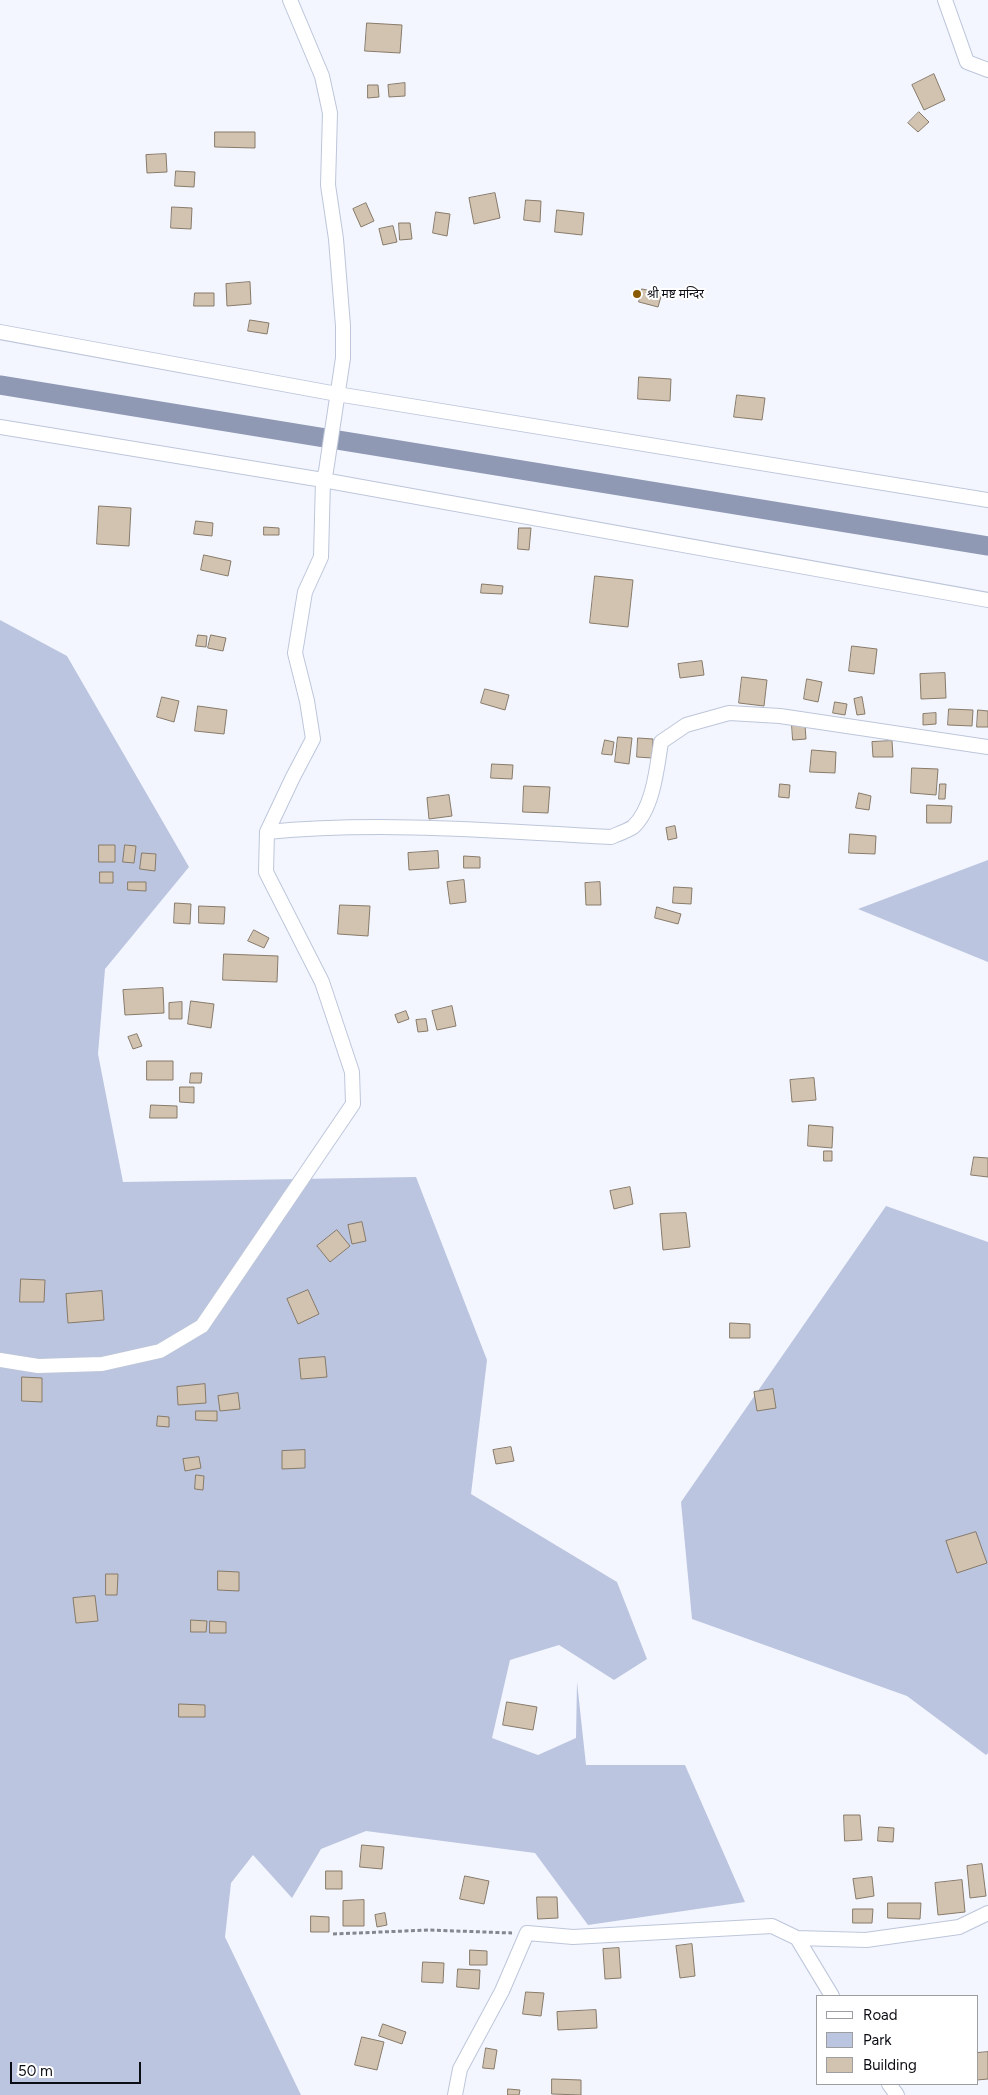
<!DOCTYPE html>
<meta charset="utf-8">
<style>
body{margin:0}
#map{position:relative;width:988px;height:2095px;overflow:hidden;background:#f3f6ff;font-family:Figtree,sans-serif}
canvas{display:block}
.legend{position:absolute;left:816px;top:1995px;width:162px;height:90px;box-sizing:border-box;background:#fff;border:1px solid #9d9ea1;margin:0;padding:6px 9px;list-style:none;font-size:15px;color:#0b0d14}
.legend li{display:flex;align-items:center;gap:10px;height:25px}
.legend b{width:25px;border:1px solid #9d9ea1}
.scale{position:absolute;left:10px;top:2062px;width:131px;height:22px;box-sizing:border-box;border:2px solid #0b0d14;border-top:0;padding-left:6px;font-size:15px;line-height:18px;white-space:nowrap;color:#0b0d14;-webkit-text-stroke:4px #fff;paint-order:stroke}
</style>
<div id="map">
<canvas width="988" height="2095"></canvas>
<ul class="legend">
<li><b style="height:6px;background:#fff"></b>Road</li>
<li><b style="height:14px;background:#bbc5df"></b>Park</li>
<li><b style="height:14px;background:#d2c3b0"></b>Building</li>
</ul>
<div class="scale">50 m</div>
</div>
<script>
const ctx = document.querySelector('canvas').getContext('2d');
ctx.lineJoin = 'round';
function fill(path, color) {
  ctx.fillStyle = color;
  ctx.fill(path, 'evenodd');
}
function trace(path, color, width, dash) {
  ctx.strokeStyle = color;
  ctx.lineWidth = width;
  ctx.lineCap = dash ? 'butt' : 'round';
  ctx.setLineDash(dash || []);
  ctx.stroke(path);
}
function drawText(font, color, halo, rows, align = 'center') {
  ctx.font = font + ' Figtree,"Noto Sans Devanagari",sans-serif';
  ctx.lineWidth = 4;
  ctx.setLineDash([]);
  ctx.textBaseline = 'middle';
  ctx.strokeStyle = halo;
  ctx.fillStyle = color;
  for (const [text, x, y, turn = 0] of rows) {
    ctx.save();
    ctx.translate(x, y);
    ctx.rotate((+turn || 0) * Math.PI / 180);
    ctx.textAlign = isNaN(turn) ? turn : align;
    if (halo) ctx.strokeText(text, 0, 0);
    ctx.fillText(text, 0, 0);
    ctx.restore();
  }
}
const green = new Path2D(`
 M0,620l67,36 122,211 -84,102 -7,85 25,128 293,-5 71,183 -16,134 146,88 30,77 -33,21 -55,-35 -49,15 -18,78 46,17 38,-17 1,-56 9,83h99l60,137 -157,23 -53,-72 -169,-22 -45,18 -29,49 -39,-43 -22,28 -6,54 76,158h-301z
 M988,860v102l-130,-53z
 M886,1206l102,36v511l-2,2 -79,-59 -215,-77 -11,-117z`);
const canal = new Path2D(`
 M0,385l988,161`);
const building = new Path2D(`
 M367,23l35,2 -2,28 -35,-2z
 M934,74l11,26 -21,10 -12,-25z
 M405,83v13l-16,1 -1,-12z
 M368,85h10l1,12 -11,1z
 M919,112l10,10 -11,10 -10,-9z
 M215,132h40v16l-40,-1z
 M166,154l1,18 -20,1 -1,-18z
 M176,171l19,1 -1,15 -19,-1z
 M495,193l5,25 -26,6 -5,-26z
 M526,200l15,1 -1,21 -16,-2z
 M366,203l8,18 -13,6 -8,-18z
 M172,207l20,1 -1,21 -20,-1z
 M557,210l27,3 -2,22 -27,-3z
 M436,212l14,2 -3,22 -14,-3z
 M399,223h11l2,16 -12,1z
 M393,226l4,16 -14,3 -4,-16z
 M250,282l1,22 -24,2 -1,-22z
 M642,289l20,4 -4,14 -19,-5z
 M195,293h19v13h-20z
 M250,320l19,3 -2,11 -19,-3z
 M639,377l32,2 -1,22 -32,-2z
 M737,395l28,3 -3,22 -28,-3z
 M99,506l32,2 -2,38 -32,-2z
 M196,521l17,2 -1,13 -18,-2z
 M264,527l15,1v7h-15z
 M519,528h12l-2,22 -11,-1z
 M204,555l27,6 -3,15 -27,-6z
 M595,576l38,4 -5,47 -38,-4z
 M482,584l21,2 -1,8 -21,-1z
 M198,635l9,1 -1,11 -10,-1z
 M211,635l15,3 -3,13 -15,-3z
 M852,646l25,3 -3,25 -25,-3z
 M702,661l2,14 -24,3 -2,-14z
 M945,673l1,25 -25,1 -1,-25z
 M742,677l25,3 -3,26 -25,-3z
 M807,679l15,3 -4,20 -14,-3z
 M485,689l24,6 -4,15 -24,-7z
 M162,697l17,4 -5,21 -17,-5z
 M862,697l3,17 -8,1 -3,-16z
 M835,702l12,2 -2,11 -12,-2z
 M198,706l29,4 -3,24 -29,-3z
 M949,709l24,1 -1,16 -24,-1z
 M978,710l10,1v16h-11z
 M936,713v11l-13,1v-11z
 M792,725h13l1,14 -13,1z
 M618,737l14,1 -3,26 -14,-2z
 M638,738l15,1 -1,19 -15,-1z
 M605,740l9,2 -2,13 -10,-1z
 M892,741l1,16h-20l-1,-15z
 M812,750l24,2 -1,21 -25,-1z
 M492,764l21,1 -1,14 -21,-1z
 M912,768l26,1 -2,26 -25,-2z
 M780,784l10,1 -1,13 -10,-1z
 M940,784h6l-1,15h-6z
 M524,786l26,1 -2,26 -25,-1z
 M859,793l12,3 -2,14 -13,-2z
 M449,795l3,21 -23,3 -2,-21z
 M927,805l25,1 -1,17h-24z
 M675,826l2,12 -9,2 -2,-12z
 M850,834l26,2 -1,18 -26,-1z
 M99,845h16v17h-16z
 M125,845l11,1 -2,17 -11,-1z
 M438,851l1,17 -30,2 -1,-17z
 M142,853l14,1 -1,17 -15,-2z
 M464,856l16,1v11h-16z
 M100,872h13v11h-13z
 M464,880l2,22 -16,2 -3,-22z
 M128,882h18v9l-18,-1z
 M600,882l1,23h-15l-1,-22z
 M674,887l18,1 -1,16 -18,-1z
 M175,903l16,1 -1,20 -16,-1z
 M340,905l30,1 -2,30 -30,-2z
 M199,906l26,1 -1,17 -25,-1z
 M657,907l24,7 -3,10 -23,-6z
 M254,930l15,8 -5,10 -16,-7z
 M224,954l54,2 -1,26 -54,-2z
 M163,988l1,25 -39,2 -2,-25z
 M191,1001l23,3 -3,24 -23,-4z
 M182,1002v17h-13v-16z
 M452,1006l4,20 -19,4 -5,-19z
 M406,1011l3,8 -11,4 -3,-8z
 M426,1019l2,12 -10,1 -2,-12z
 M137,1034l5,12 -9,3 -5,-12z
 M147,1061h26v19h-26z
 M191,1073h11l-1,10h-11z
 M814,1078l2,22 -24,2 -2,-22z
 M180,1087h14v16l-14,-1z
 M151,1105l26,1v12h-27z
 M809,1125l24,2 -1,21 -24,-2z
 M824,1151h8v10h-8z
 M974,1157l14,1v19l-17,-2z
 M630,1187l3,17 -19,5 -4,-18z
 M686,1213l4,34 -27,3 -3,-36z
 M362,1222l4,19 -14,3 -4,-19z
 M337,1230l13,16 -20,16 -13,-16z
 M21,1279l24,1 -1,22h-24z
 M308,1290l11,24 -21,10 -11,-25z
 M102,1291l2,29 -36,3 -2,-29z
 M730,1323l20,1v14h-20z
 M325,1357l2,20 -26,2 -2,-20z
 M22,1377l20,1v24l-20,-1z
 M205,1384l1,19 -28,2 -1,-18z
 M773,1389l3,19 -19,3 -3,-19z
 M238,1393l2,16 -20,2 -2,-15z
 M196,1411h21v10l-21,-1z
 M158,1416l11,1v10l-12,-1z
 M511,1447l3,14 -18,3 -3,-14z
 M305,1450v18l-23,1v-18z
 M199,1457l2,11 -16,3 -2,-12z
 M196,1475l8,1 -1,14 -8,-1z
 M976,1532l11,31 -30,10 -11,-32z
 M218,1571l21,1v19l-21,-1z
 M106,1574h12l-1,21h-11z
 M95,1596l3,25 -22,2 -3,-25z
 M191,1620l16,1 -1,11h-15z
 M210,1621l16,1v11h-16z
 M507,1702l30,5 -4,23 -30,-5z
 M179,1704l26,1v12h-26z
 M844,1815h16l2,25 -17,1z
 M879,1827l15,1 -1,14 -15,-1z
 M362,1845l22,2 -2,22 -22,-2z
 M982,1864l4,32 -16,2 -3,-32z
 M326,1871h16v18h-16z
 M465,1876l24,5 -5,23 -24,-5z
 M872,1877l2,19 -18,3 -3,-20z
 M962,1880l3,32 -27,3 -3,-32z
 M537,1897h20l1,21 -20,1z
 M364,1900v26h-21v-25z
 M888,1903h33l-1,16 -32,-1z
 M853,1909h20l-1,14h-19z
 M385,1913l2,12 -10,2 -2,-12z
 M311,1916l18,1v15h-18z
 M692,1944l3,32 -15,2 -4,-32z
 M619,1948l2,30 -16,1 -2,-30z
 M470,1950l17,1v14h-17z
 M423,1962l21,1 -1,20 -21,-1z
 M458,1969l22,1 -1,19 -22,-2z
 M526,1992l18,1 -3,23 -18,-2z
 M596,2010l1,18 -39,2 -1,-18z
 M383,2024l23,8 -4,12 -23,-8z
 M362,2037l22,5 -7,28 -22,-5z
 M486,2048l11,2 -3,19 -11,-1z
 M988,2052v27l-11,1v-27z
 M552,2079l29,1v15l-29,-1z
 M508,2089l12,1 -1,5h-11z`);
const path = new Path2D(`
 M333,1934l96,-4 83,3`);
const minor = new Path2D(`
 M945,0l22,62 21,8
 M0,332l337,62 651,106
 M0,427l323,53 665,120
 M267,832c114,-11 230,-1 344,5 7,-3 16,-6 22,-10 20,-18 24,-59 28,-85l25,-17 43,-12 51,3 208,31
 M0,1360l38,6 64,-2 58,-13 42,-25 151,-222 -1,-32 -30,-90 -56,-110 1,-40 26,-55 20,-38 -6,-38 -12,-48 10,-61 16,-35 2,-77 3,-9 17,-113v-32l-7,-87 -8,-54 2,-72 -8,-37 -32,-76
 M797,1938l35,58
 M889,2084l8,11
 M455,2095l5,-26 42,-78 25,-58 46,4 199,-11 25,12 69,2 93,-13 29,-14`);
const markers = [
 [637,294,5,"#8a5a00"]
];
const poiNames = [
 ["श्री मष्ट मन्दिर",647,294]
];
fill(green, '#bbc5df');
trace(canal, '#8f99b4', 19);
fill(building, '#d2c3b0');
trace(building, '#877a69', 1);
trace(minor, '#bdc6da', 16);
trace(path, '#85878f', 3, [4, 2.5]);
trace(minor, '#fff', 14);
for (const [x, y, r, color] of markers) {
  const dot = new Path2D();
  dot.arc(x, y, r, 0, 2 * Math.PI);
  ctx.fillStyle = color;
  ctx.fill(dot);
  trace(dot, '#fff', 2);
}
drawText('12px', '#0b0d14', '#fff', poiNames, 'left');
</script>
